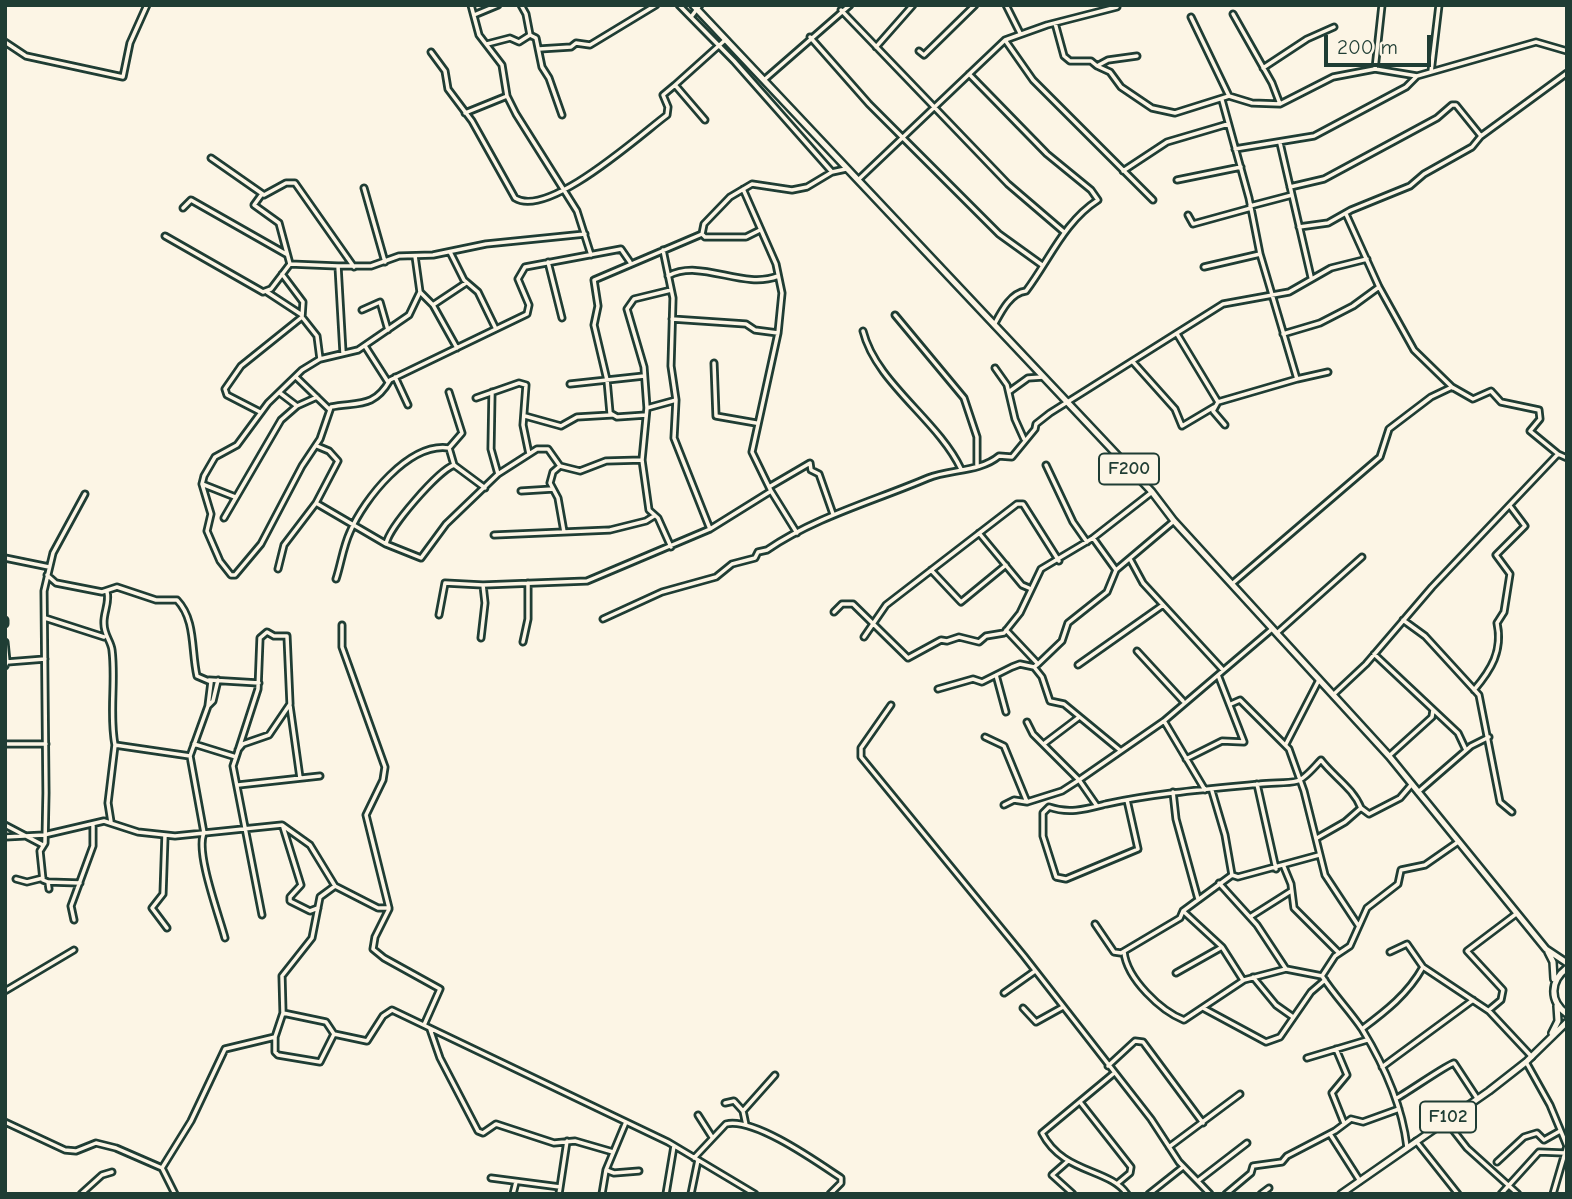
<!DOCTYPE html>
<style>
body{margin:0}
#map{position:relative;width:1572px;height:1199px;overflow:hidden;background:#fcf5e5;font-family:"Comic Neue",sans-serif}
canvas{display:block}
.frame{position:absolute;inset:0;border:7px solid #1f3d34;pointer-events:none}
.scale{position:absolute;left:1324px;top:35px;width:107px;height:32px;box-sizing:border-box;border:4px solid #1f3d34;border-top:0;padding-left:9px;font-size:21px;line-height:24px;white-space:nowrap;color:#1f3d34;-webkit-text-stroke:5px #fcf5e5;paint-order:stroke}
</style>
<div id="map">
<canvas width="1572" height="1199"></canvas>
<div class="frame"></div>
<div class="scale">200 m</div>
</div>
<script>
const ctx = document.querySelector('canvas').getContext('2d');
ctx.lineJoin = 'round';
function trace(path, color, width, dash) {
  ctx.strokeStyle = color;
  ctx.lineWidth = width;
  ctx.lineCap = dash ? 'butt' : 'round';
  ctx.setLineDash(dash || []);
  ctx.stroke(path);
}
function drawText(font, color, halo, rows, align = 'center') {
  ctx.font = font + ' "Comic Neue",sans-serif';
  ctx.lineWidth = 6;
  ctx.setLineDash([]);
  ctx.textBaseline = 'middle';
  ctx.strokeStyle = halo;
  ctx.fillStyle = color;
  for (const [text, x, y, turn = 0] of rows) {
    ctx.save();
    ctx.translate(x, y);
    ctx.rotate((+turn || 0) * Math.PI / 180);
    ctx.textAlign = isNaN(turn) ? turn : align;
    if (halo) ctx.strokeText(text, 0, 0);
    ctx.fillText(text, 0, 0);
    ctx.restore();
  }
}
const street = new Path2D(`
 M471,5l8,30 23,30 5,31 9,18 61,97 14,44
 M521,5l5,9 4,21
 M679,5l55,56 98,111
 M1006,5l14,28
 M841,10l167,174 56,48
 M1233,14l39,69 8,21
 M474,15l24,-10
 M691,17l9,-12
 M1191,17l38,79
 M1055,23l9,33 6,5h21l6,5 11,-6 29,-4
 M810,37l59,67 130,130 43,31
 M1005,40l28,40 120,120
 M5,42l21,14 97,21 7,-34 17,-38
 M487,44l23,-6 9,4 11,-7 6,3 6,29 7,11 13,37
 M876,47l37,-42
 M539,49l32,-2 5,-4 14,2 66,-40
 M919,51l5,4 51,-50
 M431,52l14,19 3,18 24,32 43,77c33,21 125,-63 152,-83l1,-8 -5,-12 12,-10
 M1097,66l13,6 11,15 31,21 23,5 54,-17 23,7 28,1 53,-27 42,-8 42,7 119,-34 31,9
 M1263,68l44,-29 27,-12
 M1375,69l7,-64
 M1431,72l8,-67
 M969,74l78,80 44,36 7,10c-34,22 -48,59 -72,91 -16,2 -25,21 -32,34
 M764,80l86,-75
 M1222,100l27,98 11,56 37,125 31,-7
 M465,113l42,-17
 M705,120l-30,-35 49,-44
 M1280,143l31,134
 M1235,149l79,-13 92,-49 11,-11
 M211,158l53,37 22,-12h9l59,84
 M1123,171l44,-29 61,-18
 M858,180l147,-140 42,-15 70,-18
 M1177,180l64,-13
 M1290,187l34,-8 113,-61 15,-13h4l25,31
 M364,188l21,74
 M743,189l33,75 6,29 -4,40 -26,119 19,39 26,42
 M262,194l-8,11 25,18 11,41
 M1250,206l42,-11
 M183,208l8,-8 95,54
 M1346,214l33,73 35,63 39,38
 M1188,215l5,9 58,-16
 M1299,227l29,-4 23,-13 59,-24 14,-12 48,-27 9,-11 86,-63
 M702,234l3,3h41l14,-7
 M165,236l98,56 8,-3 19,-25 48,2
 M663,250l10,48 -2,68 5,34 -2,38 36,91
 M450,252l14,28 14,12 18,37
 M415,256l5,36 -11,23 -51,35 -38,9 -18,11 -34,33 -31,42 -22,12 -11,19 -2,8 9,30 -4,17 13,30 11,14h4l26,-31 41,-78 18,-27 11,-32c28,-5 43,1 59,-27l137,-66 2,-9 -11,-26 7,-12 96,-18 9,13
 M548,262l14,56
 M1204,267l56,-13
 M282,274l21,28 -1,15 15,19 3,23
 M668,276c33,-18 74,14 110,0
 M267,292l35,23
 M420,292l13,13 24,43
 M433,305l33,-22
 M362,310l18,-8 8,28
 M895,315l69,83 13,39v28
 M672,319l74,5 9,6 23,3
 M863,331c13,52 75,89 98,138
 M1177,334l41,68 -5,9 12,14
 M1283,334l37,-11 33,-17 26,-19
 M365,346l23,36
 M343,353l-5,-87h33l28,-10 34,-1 53,-11 99,-10
 M1133,362l42,47 7,17 32,-19
 M714,363l2,53 40,7
 M995,368l12,17 8,34 9,20
 M296,377l33,32
 M395,377l13,28
 M570,384l74,-8
 M1010,391l18,-13 15,-1
 M449,392l13,41 -13,15 5,17 31,23
 M492,392l-1,57 7,25
 M280,393l17,13
 M476,398l43,-15 7,2 -3,40 6,29
 M1218,402l79,-23
 M647,408l29,-8
 M260,412l-33,-17 -2,-6 16,-23 61,-49
 M646,415l-29,2 -7,-4 -3,-33 -13,-55 4,-19 -4,-26 108,-46 2,-10 26,-27 22,-13 40,6 15,-3 25,-15 14,-3
 M525,416l36,10 16,-9 34,-2
 M317,446l12,5 9,10 -22,42 70,41 35,14 25,-34 52,-50 39,-25h11l12,17 20,5 26,-10 36,-1
 M1558,454l9,4
 M1046,465l27,57 14,20
 M560,466l-7,6 -3,11 8,15 6,34
 M202,484l33,13
 M769,487l41,-24 1,7 8,4 14,40
 M521,491l32,-2
 M224,518l57,-98 16,-14 20,-9
 M979,533l43,52 7,3
 M494,535l116,-5 36,-9 8,-5
 M1093,538l23,32
 M386,544c3,-17 52,-73 68,-79
 M671,547l-13,-29 -9,-8 -7,-50 5,-52 -3,-41 -17,-58 7,-10 37,-9
 M5,558l44,9
 M1130,559l13,24 80,87
 M278,569l6,-24 32,-42
 M931,570l30,32 45,-37
 M47,575l9,8 46,9 15,-5 39,13h21c19,20 14,50 20,76l14,6 -3,24 -18,50 14,77c-9,19 16,85 21,105
 M336,579c5,-15 7,-32 14,-47 14,-33 59,-90 99,-84
 M1233,583l147,-126 9,-28 42,-32 21,-10 21,12 18,-8 10,11 38,8 1,9 -10,12 28,23 -126,133 -66,77 -32,30
 M107,592c3,11 -4,21 -3,32 0,11 7,17 8,26 4,32 -3,64 3,95l75,11
 M834,612l8,-8h11l55,54 33,-18 6,1 12,-4 20,5 7,-6 18,-3 16,-20 21,-44 52,-31 59,-46
 M439,615l6,-32 38,2 104,-4 123,-52 61,-38
 M45,618l59,19
 M603,619l59,-27 54,-15 16,-13 23,-6 3,-6 9,-2c48,-33 107,-49 161,-72 22,-9 52,-6 71,-22l13,1 23,-28 1,-5 14,-11 173,-109 66,-12 42,-24 36,-9
 M5,620v4
 M1403,620l22,16 54,59 21,107 12,10
 M1006,630l32,34 -4,3 8,10 8,24 14,3 57,47
 M1278,632l84,-75
 M864,637l22,-32 131,-101h6l36,57
 M481,638l4,-35 -2,-18
 M5,642l2,20
 M523,642l5,-23v-36
 M1137,651l46,50
 M1374,654l84,79 8,17
 M1038,664l24,-23 6,-18 39,-31 9,-22 58,-49
 M1078,665l85,-60
 M5,666l2,-4 38,-3
 M996,675l10,37
 M209,680l50,3
 M938,689l35,-10 9,3 30,-15 8,-3 14,3
 M1474,690c17,-20 29,-39 23,-67l7,-11 6,-38 -14,-19 29,-29 -15,-20
 M1231,704l9,-4 49,49 15,42 21,84 33,50
 M891,705l-30,43v9l163,199 127,163 28,43 31,32
 M208,706l5,-5 5,-21
 M290,706l10,72
 M1164,721l41,69
 M1027,722l6,12 46,46 18,26
 M985,737l19,9 23,56
 M1045,743l33,-25
 M5,744h41
 M194,744l42,13
 M1286,744l33,-64
 M238,750l5,-6 26,-9 21,-31 -3,-68h-13l-7,-4 -7,6 -2,51 -22,68 -3,9 29,149
 M1389,756l43,-39 1,-7
 M1186,759l36,-18 22,1 -26,-67
 M1257,784l19,85
 M238,785l82,-9
 M1212,791l13,44 7,40
 M1173,792l3,27 22,80
 M1418,792l53,-46 18,-9
 M1127,800l11,49 -72,30 -10,-2 -13,-41v-23l6,-6c20,7 37,2 57,-3 51,-11 102,-15 154,-20 11,-2 27,0 37,-3 8,-2 18,-15 24,-21 13,17 32,28 40,48
 M1004,805l10,-5 13,2 35,-11 17,-11 85,-59 108,-92
 M111,822l-3,-19 7,-58
 M5,825l38,20
 M283,827l18,58 -11,12v4l20,10 8,-3
 M165,835l-2,59 -11,14 15,20
 M5,837l39,-2 60,-14 34,11 37,4 107,-11 28,20 25,41 43,22h11l-23,-93 17,-35 2,-13 -43,-120v-22
 M1317,838l28,-16 16,-14 8,6 31,-16 12,-14
 M1284,867l7,17 3,24 45,45
 M16,879l11,3 16,-4
 M48,882l32,1
 M1219,883l38,42 29,44
 M335,886l-15,11 -8,41 -30,38 1,37 -8,24v15l3,3 42,7 14,-28 33,7 16,-25 9,-6 276,132 87,52
 M49,889l-1,-7 -5,-2 -3,-29 5,-8 1,-50 -2,-202 9,-38 32,-59
 M389,909l-14,28 -2,12 11,9 56,31 -16,36
 M1183,911l39,36 21,33
 M1250,917l41,-26
 M74,920l-3,-14 22,-60v-22
 M1095,924l19,28 7,1 59,-35 3,-7 49,-36 6,2 81,-22
 M1124,952c3,27 37,59 60,68l60,-40 42,-11 36,7
 M1390,952l17,-8 16,23 66,44 43,46
 M1176,973l46,-26
 M1322,976l13,-20 15,-10 17,-38 31,-24 3,-14 24,-5 33,-23
 M1322,976c12,19 28,35 40,53 22,36 40,76 45,118
 M1253,977l23,28 17,12
 M5,991l69,-41
 M1004,993l31,-22
 M1023,1008l13,14 27,-15
 M1203,1008l63,34 14,-5 31,-45 14,-12
 M1489,1010l12,-10 2,-10 -36,-39 49,-37
 M283,1013l43,9 8,12
 M430,1029l10,29 38,73 5,2 13,-9 58,19 21,-2 38,11
 M1362,1029c24,-18 46,-35 61,-62
 M1336,1049l11,26 -15,18 12,30
 M1307,1058l60,-18
 M1526,1062l24,43 17,41
 M1108,1066l27,-25 8,1 60,81
 M1382,1067l91,-67
 M1113,1074l-71,59c21,41 67,35 85,61
 M1397,1098c11,-6 51,-34 57,-35l23,35
 M1080,1102l51,65 -1,6 -12,10
 M725,1103l9,-2 9,10
 M698,1115l14,22
 M1446,1121l21,27 51,46
 M5,1122l60,28 11,1 20,-8 20,5 46,20 29,-47 34,-72 50,-12
 M746,1125l-3,-14 32,-36
 M1330,1134l30,47
 M1416,1141l42,53
 M1169,1147l71,-53
 M694,1158l32,-34c28,-7 91,38 115,54v5l-11,11
 M1068,1161l-16,14 21,19
 M1497,1162l27,-25 13,-4 7,7 16,-9
 M162,1168l13,26
 M606,1170l8,3 25,-2
 M491,1178l69,9
 M1199,1180l48,-37
 M81,1194l21,-19 10,-3
 M513,1194l3,-12
 M559,1194l8,-53
 M602,1194l4,-24 20,-48
 M666,1194l8,-48
 M691,1194l7,-34
 M1149,1194l34,-27
 M1226,1194l25,-21 2,-7 29,-4 5,-6 48,-25 16,-12 12,3 36,-13
 M1261,1194l8,-6
 M1501,1194l38,-42 26,1
 M1553,1194l14,-48`);
const primary = new Path2D(`
 M693,5l459,487 22,29 215,235 157,193 21,14
 M1548,952l5,10 1,17
 M1567,968c-17,13 -18,33 0,46
 M1552,1033l6,-12 -1,-15
 M1341,1194l148,-103 37,-29 41,-40`);
const shields = [
 [1129,469,60],
 [1448,1117,56]
];
const shieldNames = [
 ["F200",1129,469],
 ["F102",1448,1117]
];
trace(street, '#1f3d34', 9);
trace(primary, '#1f3d34', 10);
trace(street, '#fcf5e5', 3.5);
trace(primary, '#fcf5e5', 5);
for (const [x, y, w] of shields) {
  const box = new Path2D();
  box.roundRect(x - w / 2, y - 15.5, w, 31, 5);
  ctx.fillStyle = '#fcf5e5';
  ctx.fill(box);
  trace(box, '#1f3d34', 2);
}
drawText('bold 19px', '#1f3d34', null, shieldNames);
</script>
